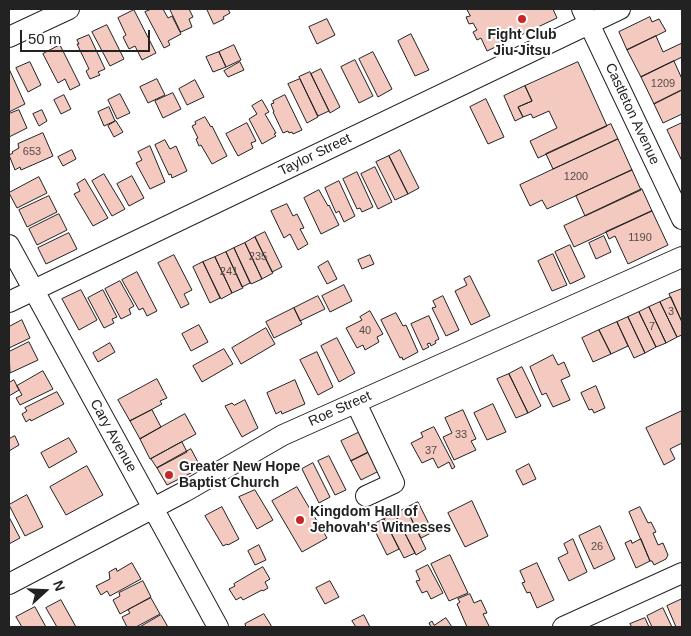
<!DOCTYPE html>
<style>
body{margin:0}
#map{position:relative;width:691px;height:636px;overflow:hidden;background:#fff;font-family:Arial,sans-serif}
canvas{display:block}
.frame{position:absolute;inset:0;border:10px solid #222;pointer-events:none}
.north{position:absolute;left:20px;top:566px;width:50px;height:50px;-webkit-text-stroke:4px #fff;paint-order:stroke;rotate:70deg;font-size:14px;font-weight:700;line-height:20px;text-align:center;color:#222}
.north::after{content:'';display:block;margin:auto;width:18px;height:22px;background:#222;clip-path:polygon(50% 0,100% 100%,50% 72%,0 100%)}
.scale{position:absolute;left:20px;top:30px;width:130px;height:22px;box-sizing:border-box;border:2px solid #222;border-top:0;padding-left:6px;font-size:15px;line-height:18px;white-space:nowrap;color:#222;-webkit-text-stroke:4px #fff;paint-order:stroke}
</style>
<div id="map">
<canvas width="691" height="636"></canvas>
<div class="frame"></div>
<div class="north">N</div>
<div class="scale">50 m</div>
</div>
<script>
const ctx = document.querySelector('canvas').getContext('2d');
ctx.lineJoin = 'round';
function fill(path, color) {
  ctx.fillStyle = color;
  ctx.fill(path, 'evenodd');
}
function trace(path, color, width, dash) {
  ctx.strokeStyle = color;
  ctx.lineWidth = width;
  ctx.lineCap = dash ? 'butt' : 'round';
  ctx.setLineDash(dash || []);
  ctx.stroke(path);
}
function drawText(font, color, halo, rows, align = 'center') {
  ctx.font = font + ' Arial,sans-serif';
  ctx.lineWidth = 4;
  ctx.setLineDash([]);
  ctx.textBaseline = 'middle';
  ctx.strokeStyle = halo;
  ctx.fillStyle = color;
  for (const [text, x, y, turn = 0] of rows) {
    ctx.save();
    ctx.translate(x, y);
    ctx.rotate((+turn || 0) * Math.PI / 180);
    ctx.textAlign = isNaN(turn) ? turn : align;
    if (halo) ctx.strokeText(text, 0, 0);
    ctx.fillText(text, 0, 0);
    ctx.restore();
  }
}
const building = new Path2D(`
 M152,9h11l5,9 4,-2 9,18 -13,7 2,4 -6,3 -19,-36z
 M170,9h19l4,8 -4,2 3,8 -11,5z
 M207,9h21l2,4 -7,4 1,2 -10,5z
 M467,9h86l4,9 -70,33 -6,-13 -4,2 -4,-8 4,-2 -4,-7 -4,1 -3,-7 4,-1z
 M134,10l22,43 -14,7 -7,-14 -6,3 -6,-12 3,-2 -8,-17z
 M650,17l2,5 7,-3 7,12 -39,19 -8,-18z
 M327,19l8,16 -18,9 -8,-17z
 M107,25l17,34 -14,7 -18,-34z
 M411,34l18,36 -14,6 -17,-35z
 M89,35l16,34 -7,3 2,3 -10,4 -4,-8 3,-2 -12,-25h2l-2,-4z
 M656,36l7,16 19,-9v14l-41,20 -14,-27z
 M60,45l20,40 -10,5 -5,-11 -7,4 -15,-29z
 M234,45l7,15 -15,7 -7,-15z
 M219,52l7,15 -13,5 -7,-15z
 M373,52l19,37 -14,8 -19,-38z
 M355,60l18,36 -14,7 -18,-36z
 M674,61l8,18v11l-28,14 -13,-27z
 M30,62l11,23 -13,7 -12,-24z
 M240,62l4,8 -16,7 -4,-6z
 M578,62l29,64 -69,32 -8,-17 27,-13 -8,-17 -16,7 -2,-4 -8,3 -5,-10 14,-6 -7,-15z
 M321,69l19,38 -10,6 -19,-39z
 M10,71l15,33 -16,8v-40z
 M310,72l19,39 -11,5 -19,-39z
 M157,79l8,16 -17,8 -8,-16z
 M300,79l18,38 -11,6 -19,-39z
 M195,80l9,17 -17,8 -8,-16z
 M525,86l7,15 -14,6 5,10 -8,4 -11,-25z
 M682,90v24l-19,9 -9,-19z
 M173,93l8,16 -18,9 -8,-17z
 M120,94l10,19 -13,6 -9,-19z
 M64,95l7,14 -10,5 -7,-14z
 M285,95l17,35 -9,4 -1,-2 -3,1 -1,-2 -5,2 -10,-21h1l-3,-8 3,-1 -1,-2z
 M486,99l18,38 -16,7 -18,-37z
 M262,100l7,12 -4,2 11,19 -2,1 2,2 -14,8 -13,-25 8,-5 -5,-8z
 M109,107l6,14 -11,5 -6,-14z
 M19,110l8,18 -18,9v-23z
 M42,110l5,11 -8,5 -6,-12z
 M205,117l6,10 1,-1 15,30 -15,8 -11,-19 -2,1 -3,-7 2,-1 -6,-12 4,-2 -1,-2z
 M116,121l7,11 -9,5 -6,-11z
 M247,123l9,18 -5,2 2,5 -15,8 -12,-22z
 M682,123v38l-15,-31z
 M611,124l7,15 -65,30 -7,-15z
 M43,133l10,23 -32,14 -1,-3 -5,3 -6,-15 4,-2 -1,-1 7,-4 -1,-4z
 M618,139l14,31 -85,39 -5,-9 -12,6 -10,-21z
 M165,140l5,9 6,-3 11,25 -15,7 -1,-4 -2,1 -14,-30z
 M150,146l15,36 -15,7 -14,-26 6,-3 -4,-8z
 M72,150l4,9 -13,7 -5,-9z
 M400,150l19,38 -11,6 -19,-38z
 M389,156l19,38 -13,6 -19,-38z
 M375,167l17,35 -14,7 -17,-35z
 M632,170l9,20 -56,26 -9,-20z
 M357,172l16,35 -11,5 -2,-4 -3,1 -14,-30z
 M104,174l21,35 -13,7 -20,-35z
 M132,176l12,22 -15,8 -12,-22z
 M39,177l8,16 -30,15 -8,-15z
 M85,179l23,39 -15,8 -19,-32 6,-3 -3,-7z
 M339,181l16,35 -11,6 -5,-11 -3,2 -11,-25z
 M642,189l10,22 -78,36 -10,-21z
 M319,190l9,16 1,-1 10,20 -18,9 -17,-36z
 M49,196l8,16 -30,15 -8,-17z
 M287,204l6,12 4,-2 7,14 -4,1 8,15 -10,6 -8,-16 -6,4 -13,-27z
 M652,211l16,34 -40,19 -13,-28 -6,3 -3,-7z
 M59,214l8,16 -30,15 -8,-16z
 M265,232l17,35 -10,5 -17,-35z
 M69,233l8,16 -31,15 -8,-16z
 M604,236l7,16 -15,7 -7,-16z
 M255,237l18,36 -11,6 -17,-36z
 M245,243l17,36 -11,5 -17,-36z
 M570,245l15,32 -15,7 -15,-32z
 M234,248l16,35 -8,4 -16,-35z
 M226,252l17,36 -11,5 -17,-36z
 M553,254l14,31 -15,6 -14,-30z
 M174,255l18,35 -8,4 5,10 -8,4 -23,-45z
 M370,255l4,9 -12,5 -4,-9z
 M215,257l17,36 -11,6 -18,-37z
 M328,261l9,18 -10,5 -9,-17z
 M203,262l17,36 -10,5 -17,-36z
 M137,272l20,39 -10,5 -4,-8 -4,2 -17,-30z
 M470,276l20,40 -19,9 -16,-34 12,-6 -3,-6z
 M120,281l14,25 -5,3 2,5 -10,5 -16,-30z
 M344,285l8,16 -22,11 -8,-16z
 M682,289v33l-13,-28z
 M81,290l16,30 -18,10 -17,-31z
 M103,290l14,27 -5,2 2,4 -10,5 -16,-30z
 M318,296l7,13 -25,12 -6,-13z
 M443,296l16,34 -13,6 -14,-28 4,-1 -3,-6z
 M671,297l11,25v13l-5,2 -17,-35z
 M660,302l17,35 -11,6 -17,-36z
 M649,307l17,36 -10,4 -17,-35z
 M294,308l8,16 -28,14 -8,-16z
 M370,311l13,23 -6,3 2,5 -14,8 -2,-5 -6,3 -11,-20 16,-8 -2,-3z
 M639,312l17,35 -11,6 -17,-36z
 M396,313l7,13 3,-1 12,27 -15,8 -1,-3 -2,1 -19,-38z
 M429,316l10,23 -4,2 1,2 -5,3 -1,-3 -3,1 2,3 -6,3 -12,-26z
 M628,317l17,36 -11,5 -17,-36z
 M22,320l8,18 -21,10v-21z
 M617,322l11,24 -17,8 -12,-24z
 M199,325l9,17 -17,9 -9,-17z
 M266,328l9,16 -34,20 -9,-16z
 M599,330l12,24 -18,8 -11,-24z
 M337,338l18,35 -16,9 -18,-36z
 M29,342l9,18 -28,13 -1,-21z
 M110,343l5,9 -17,10 -5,-9z
 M224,349l9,15 -31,18 -9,-16z
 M317,352l16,35 -15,8 -18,-35z
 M553,355l5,10 6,-3 6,14 -9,4 9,20 -17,7 -7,-14 -4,2 -12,-28z
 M522,367l19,39 -13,7 -19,-39z
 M43,371l10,18 -33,16 -4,-7 6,-3 -5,-9z
 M509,374l19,39 -12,5 -19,-39z
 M157,379l10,19 -7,3 2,3 -32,17 -12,-21z
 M14,380l5,10 -10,6v-13z
 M295,380l10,24 -23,10 -1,-3 -5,3 -9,-21z
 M596,386l9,22 -11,5 -2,-4 -3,1 -8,-17z
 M57,392l7,12 -33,17 -1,-2 -4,3 -4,-8 5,-3 -2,-3z
 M245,400l13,28 -16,9 -17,-31 7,-3 2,2z
 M493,404l13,28 -19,8 -13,-27z
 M152,410l9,17 -21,12 -10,-18z
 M463,410l13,29 -5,2 5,9 -22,10 -11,-23 9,-4 -7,-15z
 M682,411v32l-12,6 5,10 -11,6 -18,-37z
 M185,414l11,20 -46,25 -10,-20z
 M434,427l21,40 -3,2 -3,-7 -11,6 -5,-10 -11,5 -11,-20 12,-6 -2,-4z
 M360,432l9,20 -18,9 -10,-20z
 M15,436l4,9 -10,6v-12z
 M69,438l8,14 -28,16 -8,-15z
 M182,442l5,10 -30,16 -6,-9z
 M191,449l9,17 -6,4 1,1 -28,14 -10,-17z
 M369,452l10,19 -18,9 -10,-19z
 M329,456l17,34 -11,5 -17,-34z
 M313,463l17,34 -11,6 -17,-34z
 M529,464l7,15 -13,6 -7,-14z
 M87,466l16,29 -37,20 -16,-28z
 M297,487l30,51 -25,14 -30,-51z
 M255,490l18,30 -16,9 -18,-32z
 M27,495l16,32 -18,9 -16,-31z
 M472,501l16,35 -23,11 -17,-34z
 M418,502l15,30 -12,6 -15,-30z
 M222,507l17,32 -11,6 -1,-1 -4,2 -18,-30z
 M640,507l8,16 3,-1 5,10 -3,1 5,12 5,-2 5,12 -2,4 -12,6 -2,-4h-2l-21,-49z
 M406,508l20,41 -10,6 -21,-41z
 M395,514l20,39 -11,5 -20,-39z
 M9,517l11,21 -11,6z
 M384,519l15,30 -12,6 -15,-30z
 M600,526l15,33 -21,10 -15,-33z
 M573,539l14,33 -18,9 -11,-23 10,-5 -4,-9z
 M641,539l9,22 -14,7 -11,-25 6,-3 1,3z
 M259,545l7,15 -11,5 -7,-14z
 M450,555l18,38 -19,8 -18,-37z
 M132,563l9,16 -31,17 -3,-5 -6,4 -5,-9 14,-7 -1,-7 7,-4 1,3z
 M537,563l17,37 -17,8 -7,-16 -3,1 -5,-10 3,-1 -5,-11z
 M428,565l15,28 -12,6 -4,-8 -5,2 -6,-12 4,-1 -4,-9z
 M263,567l7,12 -5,3 3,6 -5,3 -1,-1 -19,10 -2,-3 -5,3 -7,-11 6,-3 -1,-2z
 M143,581l8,16 -31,17 -7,-14 7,-4 -1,-3z
 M330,581l9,16 -14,7 -9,-16z
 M470,594l4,9 7,-3 6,13 -4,1 6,12 -2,1h-20l-10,-23 3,-2 -2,-3z
 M151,598l9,16 -24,13h-9l-5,-10 8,-4 -2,-3z
 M682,599v28h-6l-9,-21z
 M61,600l15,27h-19l-11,-19z
 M35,607l11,20h-24l-6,-10z
 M663,608l9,19h-20l-5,-11z
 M264,614l8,13h-26l-1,-3z
 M161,615l7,12h-28z
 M364,615l6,12h-14l-4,-6z
 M446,618l6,9h-21l-2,-4 3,-2 2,4z
 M645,618l4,9h-17l-2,-3z`);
const minor = new Path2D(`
 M582,9l100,210
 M9,37l60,-28
 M9,245l209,382
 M9,302l611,-293
 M356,403l38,80 -28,13
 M9,584l175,-92 99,-57 399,-178
 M563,627l119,-54`);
const markers = [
 [522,19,5,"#c62828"],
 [169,475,5,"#c62828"],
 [300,520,5,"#c62828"]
];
const numberNames = [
 ["1209",663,84],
 ["653",32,152],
 ["1200",576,177],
 ["1190",640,238],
 ["235",258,257],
 ["241",229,272],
 ["3",671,312],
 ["7",652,327],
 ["40",365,331],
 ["33",461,435],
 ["37",431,451],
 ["26",597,547]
];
const poiNames = [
 ["Fight Club",522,35,"center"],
 ["Jiu-Jitsu",522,51,"center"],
 ["Greater New Hope",179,467],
 ["Baptist Church",179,483],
 ["Kingdom Hall of",310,512],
 ["Jehovah's Witnesses",310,528]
];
const streetNames = [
 ["Castleton Avenue",632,114,65],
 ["Taylor Street",315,155,-26],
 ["Roe Street",340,409,-24],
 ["Cary Avenue",113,436,61]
];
fill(building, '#f3c9c0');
trace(building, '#222', 1);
trace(minor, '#222', 22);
trace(minor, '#fff', 20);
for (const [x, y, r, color] of markers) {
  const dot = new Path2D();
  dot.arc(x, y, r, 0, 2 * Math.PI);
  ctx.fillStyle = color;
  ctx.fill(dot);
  trace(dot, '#fff', 2);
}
drawText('11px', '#564c4a', null, numberNames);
drawText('bold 14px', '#222', '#fff', poiNames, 'left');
drawText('14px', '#222', '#fff', streetNames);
</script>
